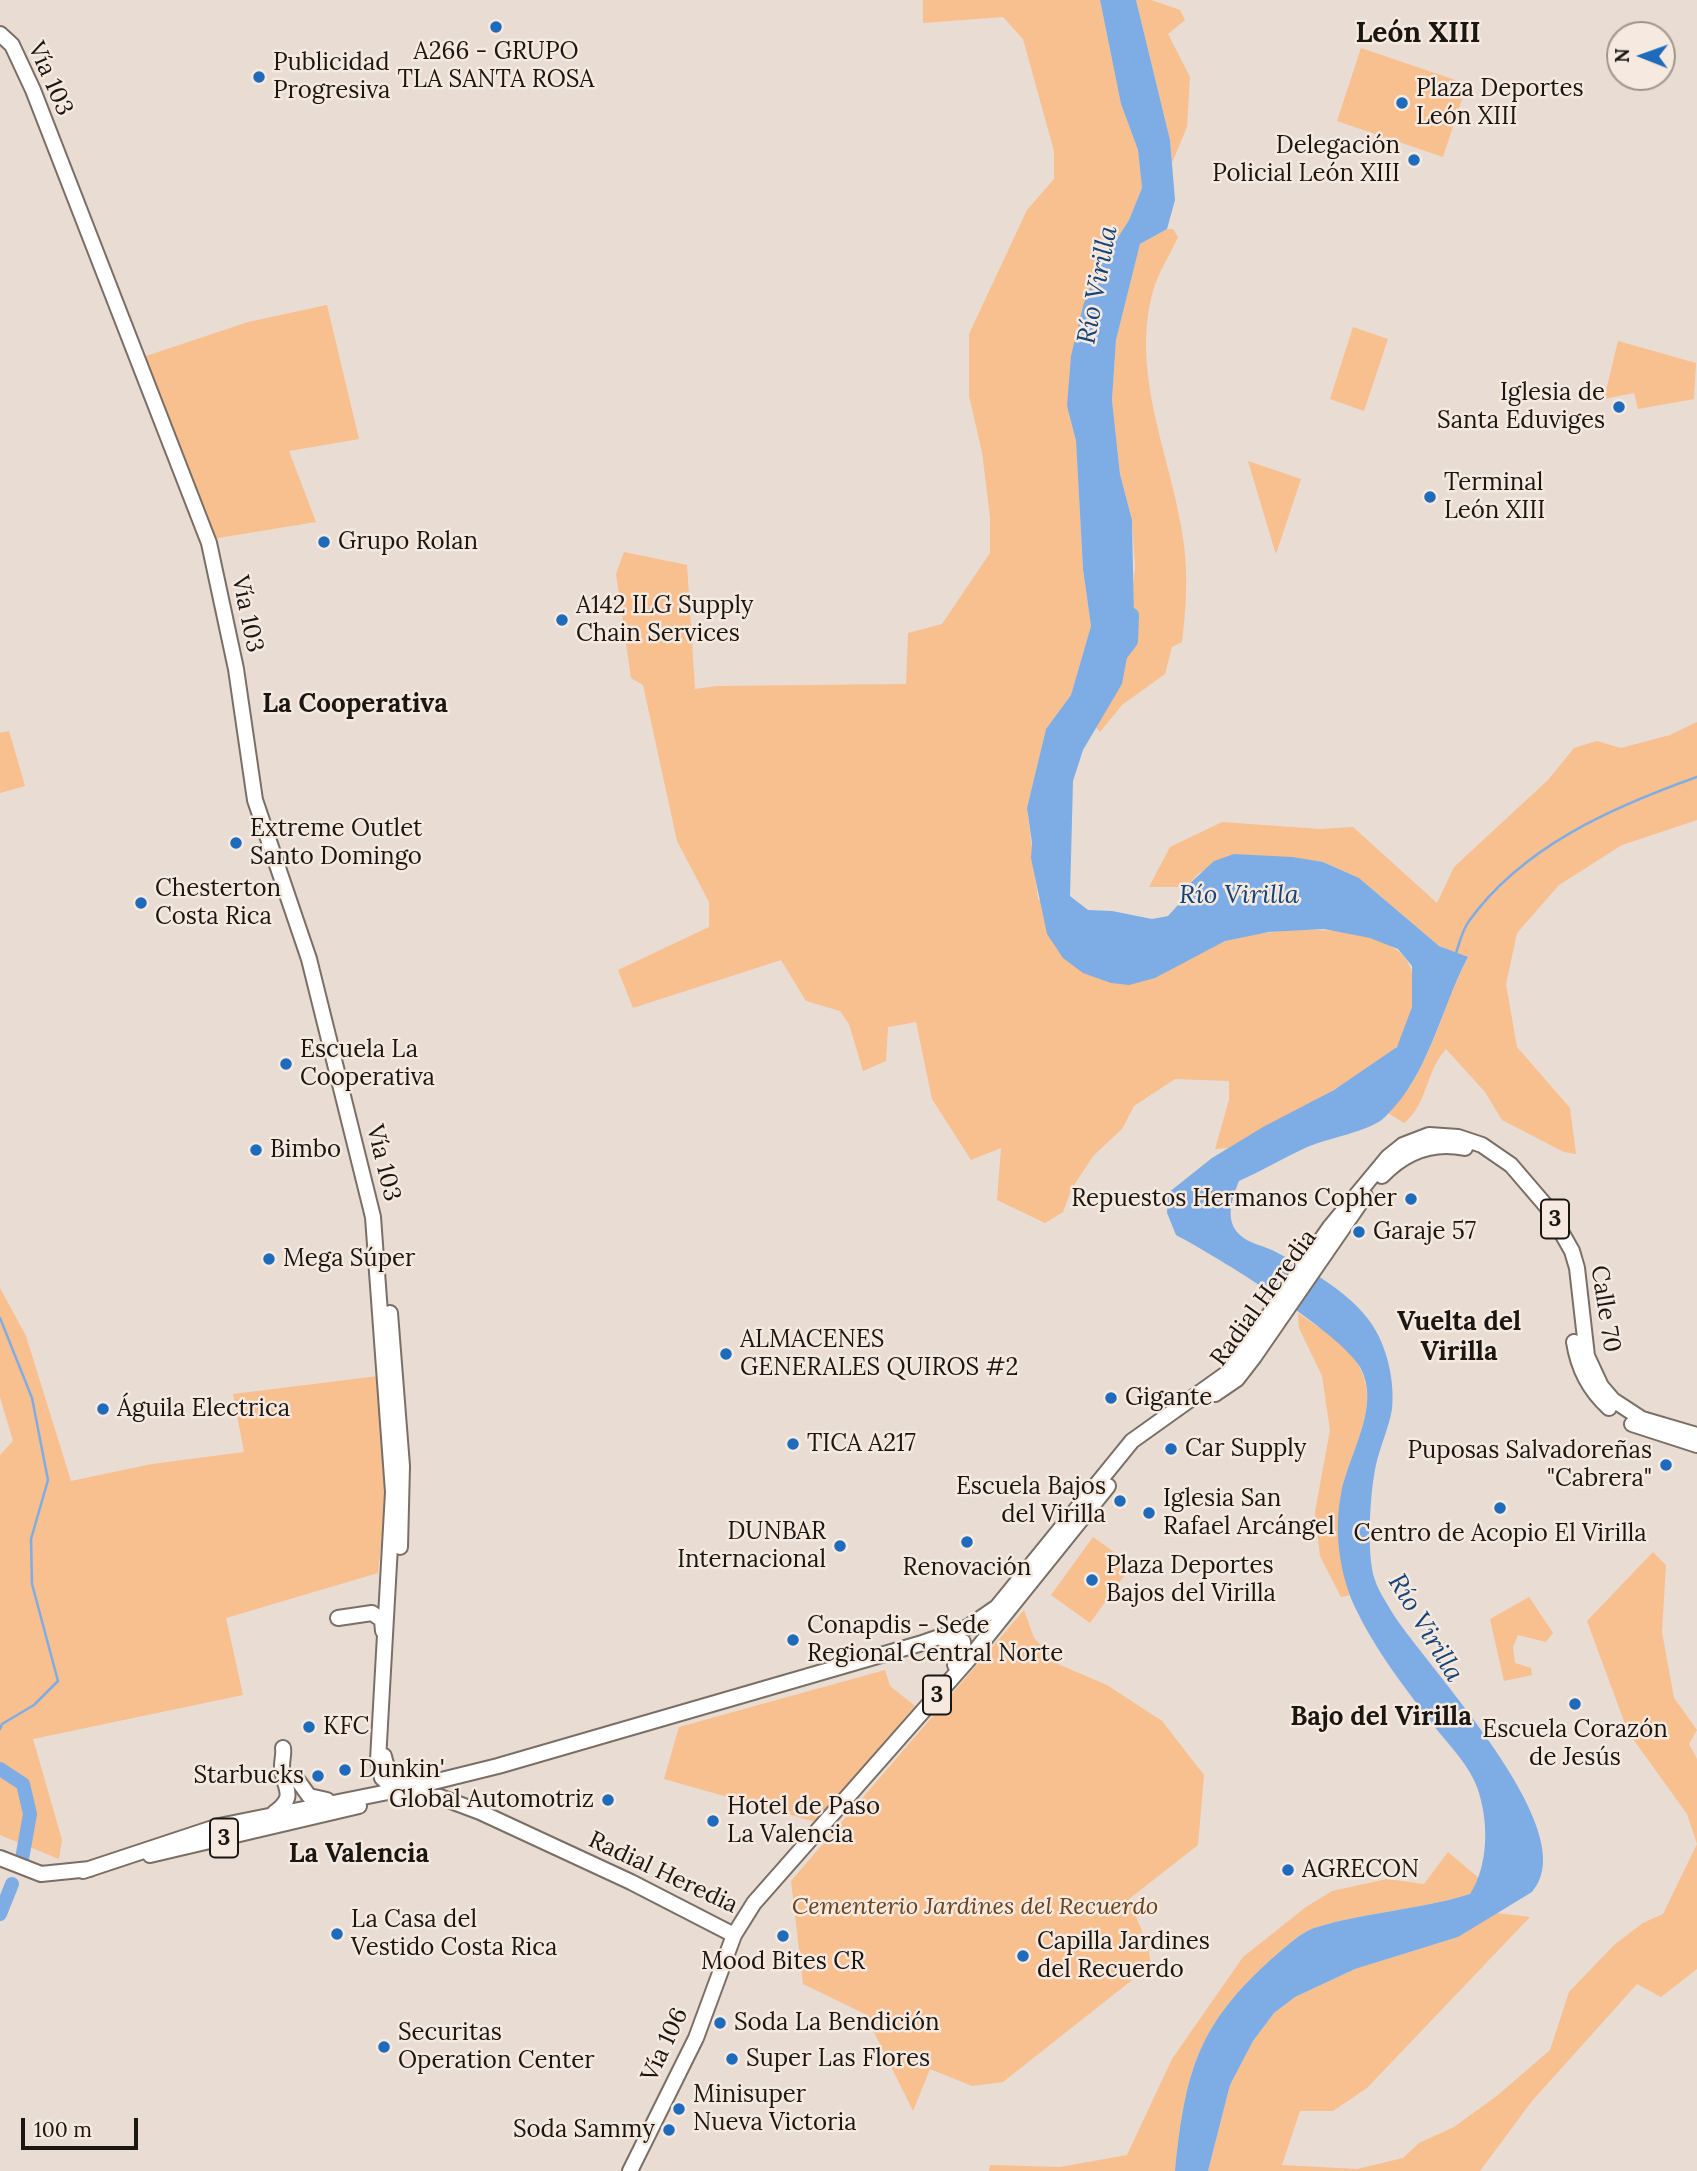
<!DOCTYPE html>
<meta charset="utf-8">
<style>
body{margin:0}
#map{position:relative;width:1697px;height:2171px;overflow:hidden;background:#e9dcd2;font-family:Lora,serif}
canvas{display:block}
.north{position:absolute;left:1606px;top:21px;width:70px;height:70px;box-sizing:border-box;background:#f6e9df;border:2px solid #9e958d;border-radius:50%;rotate:271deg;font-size:19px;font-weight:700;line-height:28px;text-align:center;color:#1a1612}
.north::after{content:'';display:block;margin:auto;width:24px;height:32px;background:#1e6bbb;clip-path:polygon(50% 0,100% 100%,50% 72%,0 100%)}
.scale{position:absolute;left:21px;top:2118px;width:117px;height:32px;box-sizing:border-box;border:4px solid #1a1612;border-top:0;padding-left:9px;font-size:21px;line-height:24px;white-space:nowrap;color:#1a1612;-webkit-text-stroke:5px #f6e9df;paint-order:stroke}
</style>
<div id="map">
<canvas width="1697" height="2171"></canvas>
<div class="north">N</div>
<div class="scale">100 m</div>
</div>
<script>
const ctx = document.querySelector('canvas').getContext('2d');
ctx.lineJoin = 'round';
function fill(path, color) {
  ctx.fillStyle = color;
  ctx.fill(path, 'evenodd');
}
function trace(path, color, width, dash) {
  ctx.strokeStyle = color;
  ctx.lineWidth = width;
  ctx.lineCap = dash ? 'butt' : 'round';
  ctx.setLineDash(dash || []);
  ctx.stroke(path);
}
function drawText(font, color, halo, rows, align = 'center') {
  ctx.font = font + ' Lora,serif';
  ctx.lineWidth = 5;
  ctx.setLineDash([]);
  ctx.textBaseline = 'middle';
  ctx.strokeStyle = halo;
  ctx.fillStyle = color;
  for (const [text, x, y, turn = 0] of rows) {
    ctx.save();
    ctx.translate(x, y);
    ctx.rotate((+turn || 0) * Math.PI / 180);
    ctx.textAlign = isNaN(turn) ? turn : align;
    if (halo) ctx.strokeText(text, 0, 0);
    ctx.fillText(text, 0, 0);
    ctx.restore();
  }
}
const green = new Path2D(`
 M923,0h177l21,104 17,46 4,38 -13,32 -33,52 -29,134 9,35 7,128 8,57 -20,69 -25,34 -19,79 11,91 117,79c23,-12 47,-30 71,-37 43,-14 184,-26 187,39 1,22 -2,48 -16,66 -8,12 -26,21 -38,29 -42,26 -87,46 -130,73l-14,1 14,-49v-19l-54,-2 -41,27 -12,23 -28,26 -22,33 -9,24 -18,11 -48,-23 4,-52 -30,12 -39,-61 -16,-77 -28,5 -2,34 -23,10 -14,-47 -9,-13 -34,-10 -25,-41 -148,48 -15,-38 91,-43v-25l-32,-61 -34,-156 -12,-7 -15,-104 8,-22 63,13 8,124 22,-3 189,-2 2,-51 34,-9 48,-71v-36l-8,-65 -13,-56v-62l58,-124 27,-31v-28l-31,-112 -20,-22 -80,6z
 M1136,0h15l29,10 5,10 -17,14 22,43 -3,50 -15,36 -2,-23z
 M1361,48l106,36 -24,73 -106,-36z
 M1167,229h6l5,8c-8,18 -20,36 -25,54 -24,86 21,171 31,254 4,33 2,64 -2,97l-10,5 -7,27 -43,31 -22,27 -4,-5 26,-43 13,-117 -3,-47 -12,-46 -8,-74 4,-60 24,-96z
 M327,305l32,134 -70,12 27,71 -104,17 -72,-181 108,-36z
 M1353,327l35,12 -24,72 -34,-12z
 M1618,341l78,22 -2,36 -56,10 -4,-16 -30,6z
 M1248,461l53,18 -25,75 -2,-6z
 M1697,722v98l-75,25 -63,40 -42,48 -11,51 11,63 53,61 6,46 -12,-2 -62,-32 -17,-28 -39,-43c-21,23 -18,55 -42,74l-16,-10c8,-9 17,-19 24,-30 24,-39 34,-85 56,-125l-29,-12 -80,-68 -36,-16 -89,-8 -36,20 -12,13h-37l21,-40 52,-25 98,7 33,-2 84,76 17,-36 94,-87 26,-32 23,-7 24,7 49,-13z
 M9,731l16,55 -25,7v-60z
 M0,1288l26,48 45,145 81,-17 92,-12 -11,-58 145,-18 8,123 -8,74 -152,45 17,77 -210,44 29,101 -3,19 -59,-24v-380l13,-14 -13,-44z
 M1298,1313c22,16 52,31 63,57 19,40 -13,85 -20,124 -6,34 -1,68 9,101l-9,2 -21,-41 -5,-44 15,-82 -8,-54 -23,-48z
 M1093,1537l39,28 -42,58 -39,-28z
 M1653,1552l13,13 -4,67 12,66 23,32 -8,14 8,15v210l-36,28 -24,-13 -105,117 -52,70h-272l22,-86 23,-44 21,-28 21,-16 60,-28 103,-32 38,-24 34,4 -163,171 -34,23h-33l-18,54 75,4 46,-11 16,-15 35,-16 44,-32 52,-45 19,-58 45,-47 29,-22 20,-9 34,-70 -10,-30 -59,-82 -41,-111z
 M1529,1597l24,36 -7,9 -28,-7 -5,12 2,16 16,5 1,7 -28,6 -14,-62z
 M1024,1610l10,28 26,27 47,20 55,36 42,54 -6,70 -69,54 19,47 3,19 -148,117 -31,4 -42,-17 -17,42 -48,-97 -62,-30 -12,-103z
 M885,1670l5,16 25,20 -99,116 -152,-43 15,-52z
 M1448,1852l32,27 -10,15c-51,16 -105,18 -156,34 -16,6 -34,24 -47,35 -72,66 -82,114 -92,208h-186l1,-6 70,2 67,-12 45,-96 71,-102 63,-50 26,-16 55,-12 37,5z`);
const water = new Path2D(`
 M1100,0h36l34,140 5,60 -8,29 -27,15 -24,96 -4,60 8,74 12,46 2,99 -12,65 -39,66 -10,31 -3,115 18,14 24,1 40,8 16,-3 10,-11 8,-18 28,-26 20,-7 58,3 31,5 36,16 80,68 29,11c-28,53 -39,118 -83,160 -15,15 -59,21 -80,31 -22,10 -43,23 -66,33 -7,17 -15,40 1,54 8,8 24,11 34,16 32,17 76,41 97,72 16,23 24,58 21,86 -3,19 -12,37 -16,56 -6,26 -10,91 -1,115 3,10 10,20 15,29 31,53 198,222 142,283l-74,45 -103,32 -60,28 -21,16 -21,28 -23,44 -22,86h-33c10,-94 20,-142 92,-208 13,-11 31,-29 47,-35 51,-16 105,-18 156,-34 19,-29 19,-74 7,-107 -8,-21 -25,-39 -39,-56 -31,-40 -64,-82 -85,-128 -14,-33 -19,-73 -12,-109 7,-39 41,-88 19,-127 -20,-35 -144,-111 -184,-132l-9,-22 1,-20 44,-35 51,-31 71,-37 63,-43 15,-40v-41l-14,-17 -28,-11 -46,-9 -55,3 -44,9 -70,37 -26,7 -18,-2 -28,-10 -20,-15 -16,-24 -16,-76 1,-15 -5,-35 19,-79 25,-34 20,-69 -8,-57 -7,-128 -9,-35 4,-50 12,-50 13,-34 33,-52 13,-32 -4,-38 -17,-46z`);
const stream = new Path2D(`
 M1455,956c4,-11 7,-26 14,-35 54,-75 144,-114 228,-144
 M0,1318l32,80 16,82 -17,59 1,45 26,97 -24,24 -32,19 -2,5`);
const river = new Path2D(`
 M1119,657l12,-16 1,-26
 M0,1769l23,15 7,30 -8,45
 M0,1914l12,-30`);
const major = new Path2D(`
 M0,34l12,11 21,45 176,453 27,126 19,131 54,159 64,258 20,275 -15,268 4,18 16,15
 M1382,1176c23,-24 50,-35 83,-28
 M390,1313l12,153 -2,81
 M1574,1342c4,26 15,48 35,66
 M1215,1394l22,-15 17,-22 111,-161
 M1632,1424l65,21
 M338,1618l34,-5 10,7 1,11
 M944,1640l19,2 1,10 -9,13
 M384,1756c3,19 16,26 35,26
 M296,1778l13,18 18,4
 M399,1799l41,-2 40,15 151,70 103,53
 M274,1813c25,-18 8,-25 8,-47 0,-7 2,-11 1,-18
 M150,1855l209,-49
 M0,1858l41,16 49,-5
 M83,1871l136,-45 194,-39 85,-21 421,-122 49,-17 29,-20 135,-166 98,-70 100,-144 58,-70 15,-12 26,-10 29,2 24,8 29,20 36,42 25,44 5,17 10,88 14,30 12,14 29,19 55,16
 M630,2171l66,-133 38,-103 20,-32 214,-243 140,-174`);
const markers = [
 [496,27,7,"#1e6bbb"],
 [259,77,7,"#1e6bbb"],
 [1402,103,7,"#1e6bbb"],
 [1414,160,7,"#1e6bbb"],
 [1619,407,7,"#1e6bbb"],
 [1430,497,7,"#1e6bbb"],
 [324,542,7,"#1e6bbb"],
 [562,620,7,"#1e6bbb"],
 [236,843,7,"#1e6bbb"],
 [141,903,7,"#1e6bbb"],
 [286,1064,7,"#1e6bbb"],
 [256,1150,7,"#1e6bbb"],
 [1411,1199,7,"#1e6bbb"],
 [1359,1232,7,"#1e6bbb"],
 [269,1259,7,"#1e6bbb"],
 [726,1354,7,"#1e6bbb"],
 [1111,1398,7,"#1e6bbb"],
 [103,1409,7,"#1e6bbb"],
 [793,1444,7,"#1e6bbb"],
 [1171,1449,7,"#1e6bbb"],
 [1666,1465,7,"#1e6bbb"],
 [1120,1501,7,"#1e6bbb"],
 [1500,1508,7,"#1e6bbb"],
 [1149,1513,7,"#1e6bbb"],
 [967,1542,7,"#1e6bbb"],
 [840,1546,7,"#1e6bbb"],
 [1092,1580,7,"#1e6bbb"],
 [793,1640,7,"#1e6bbb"],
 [1575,1704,7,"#1e6bbb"],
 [309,1727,7,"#1e6bbb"],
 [345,1770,7,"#1e6bbb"],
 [318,1776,7,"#1e6bbb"],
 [608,1800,7,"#1e6bbb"],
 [713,1821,7,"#1e6bbb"],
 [1288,1870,7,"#1e6bbb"],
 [337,1934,7,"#1e6bbb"],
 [783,1936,7,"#1e6bbb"],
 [1023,1956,7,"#1e6bbb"],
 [720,2023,7,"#1e6bbb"],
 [384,2047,7,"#1e6bbb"],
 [732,2059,7,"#1e6bbb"],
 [679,2109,7,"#1e6bbb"],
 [669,2130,7,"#1e6bbb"]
];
const shields = [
 [1555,1219,28],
 [937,1695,28],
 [224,1838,28]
];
const shieldNames = [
 ["3",1555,1219],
 ["3",937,1695],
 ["3",224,1838]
];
const poiNames = [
 ["A266 - GRUPO",496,52,"center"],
 ["TLA SANTA ROSA",496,80,"center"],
 ["Publicidad",273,63],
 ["Progresiva",273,91],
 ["Plaza Deportes",1416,89],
 ["León XIII",1416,117],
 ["Delegación",1400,146,"right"],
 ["Policial León XIII",1400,174,"right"],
 ["Iglesia de",1605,393,"right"],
 ["Santa Eduviges",1605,421,"right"],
 ["Terminal",1444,483],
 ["León XIII",1444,511],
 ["Grupo Rolan",338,542],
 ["A142 ILG Supply",576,606],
 ["Chain Services",576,634],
 ["Extreme Outlet",250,829],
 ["Santo Domingo",250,857],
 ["Chesterton",155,889],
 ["Costa Rica",155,917],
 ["Escuela La",300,1050],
 ["Cooperativa",300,1078],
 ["Bimbo",270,1150],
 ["Repuestos Hermanos Copher",1397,1199,"right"],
 ["Garaje 57",1373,1232],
 ["Mega Súper",283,1259],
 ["ALMACENES",740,1340],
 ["GENERALES QUIROS #2",740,1368],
 ["Gigante",1125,1398],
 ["Águila Electrica",117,1409],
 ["TICA A217",807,1444],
 ["Car Supply",1185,1449],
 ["Puposas Salvadoreñas",1652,1451,"right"],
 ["\"Cabrera\"",1652,1479,"right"],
 ["Escuela Bajos",1106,1487,"right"],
 ["del Virilla",1106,1515,"right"],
 ["Iglesia San",1163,1499],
 ["Rafael Arcángel",1163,1527],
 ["DUNBAR",826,1532,"right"],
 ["Internacional",826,1560,"right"],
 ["Centro de Acopio El Virilla",1500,1534,"center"],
 ["Plaza Deportes",1106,1566],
 ["Bajos del Virilla",1106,1594],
 ["Renovación",967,1568,"center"],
 ["Conapdis - Sede",807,1626],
 ["Regional Central Norte",807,1654],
 ["KFC",323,1727],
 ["Escuela Corazón",1575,1730,"center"],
 ["de Jesús",1575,1758,"center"],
 ["Dunkin'",359,1770],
 ["Starbucks",304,1776,"right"],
 ["Global Automotriz",594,1800,"right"],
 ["Hotel de Paso",727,1807],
 ["La Valencia",727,1835],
 ["AGRECON",1302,1870],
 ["La Casa del",351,1920],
 ["Vestido Costa Rica",351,1948],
 ["Capilla Jardines",1037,1942],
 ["del Recuerdo",1037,1970],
 ["Mood Bites CR",783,1962,"center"],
 ["Soda La Bendición",734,2023],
 ["Securitas",398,2033],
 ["Operation Center",398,2061],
 ["Super Las Flores",746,2059],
 ["Minisuper",693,2095],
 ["Nueva Victoria",693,2123],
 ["Soda Sammy",655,2130,"right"]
];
const streetNames = [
 ["Vía 103",50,79,66],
 ["Vía 103",247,614,78],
 ["Vía 103",383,1163,76],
 ["Radial Heredia",1264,1298,-54],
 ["Calle 70",1605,1309,81],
 ["Radial Heredia",663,1873,25],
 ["Vía 106",665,2045,-65]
];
const parkNames = [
 ["Cementerio Jardines del Recuerdo",975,1907]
];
const waterNames = [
 ["Río Virilla",1098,285,-79],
 ["Río Virilla",1239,896],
 ["Río Virilla",1425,1628,59]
];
const neighbourhoodNames = [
 ["La Cooperativa",355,705],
 ["Vuelta del",1459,1323],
 ["Virilla",1459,1353],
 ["Bajo del Virilla",1381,1718],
 ["La Valencia",359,1855]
];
const quarterNames = [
 ["León XIII",1418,34]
];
fill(green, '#f8bf8f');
fill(water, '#7eade5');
trace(stream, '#7eade5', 2.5);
trace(river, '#7eade5', 14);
trace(major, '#7a6f66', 18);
trace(major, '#fff', 14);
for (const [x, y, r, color] of markers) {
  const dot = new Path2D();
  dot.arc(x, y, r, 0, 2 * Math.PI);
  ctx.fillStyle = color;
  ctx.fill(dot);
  trace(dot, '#f6e9df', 2.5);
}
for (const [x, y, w] of shields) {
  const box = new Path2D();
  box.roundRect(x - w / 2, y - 19.5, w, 39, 5);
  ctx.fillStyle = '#f6e9df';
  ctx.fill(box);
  trace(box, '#1a1612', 2);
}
drawText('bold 23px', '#1a1612', null, shieldNames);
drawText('24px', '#1a1612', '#f6e9df', poiNames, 'left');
drawText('24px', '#1a1612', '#f6e9df', streetNames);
drawText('italic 24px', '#6a421d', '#f6e9df', parkNames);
drawText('italic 26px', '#154578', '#f6e9df', waterNames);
drawText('bold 26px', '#1a1612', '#f6e9df', neighbourhoodNames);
drawText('bold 28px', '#1a1612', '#f6e9df', quarterNames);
</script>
